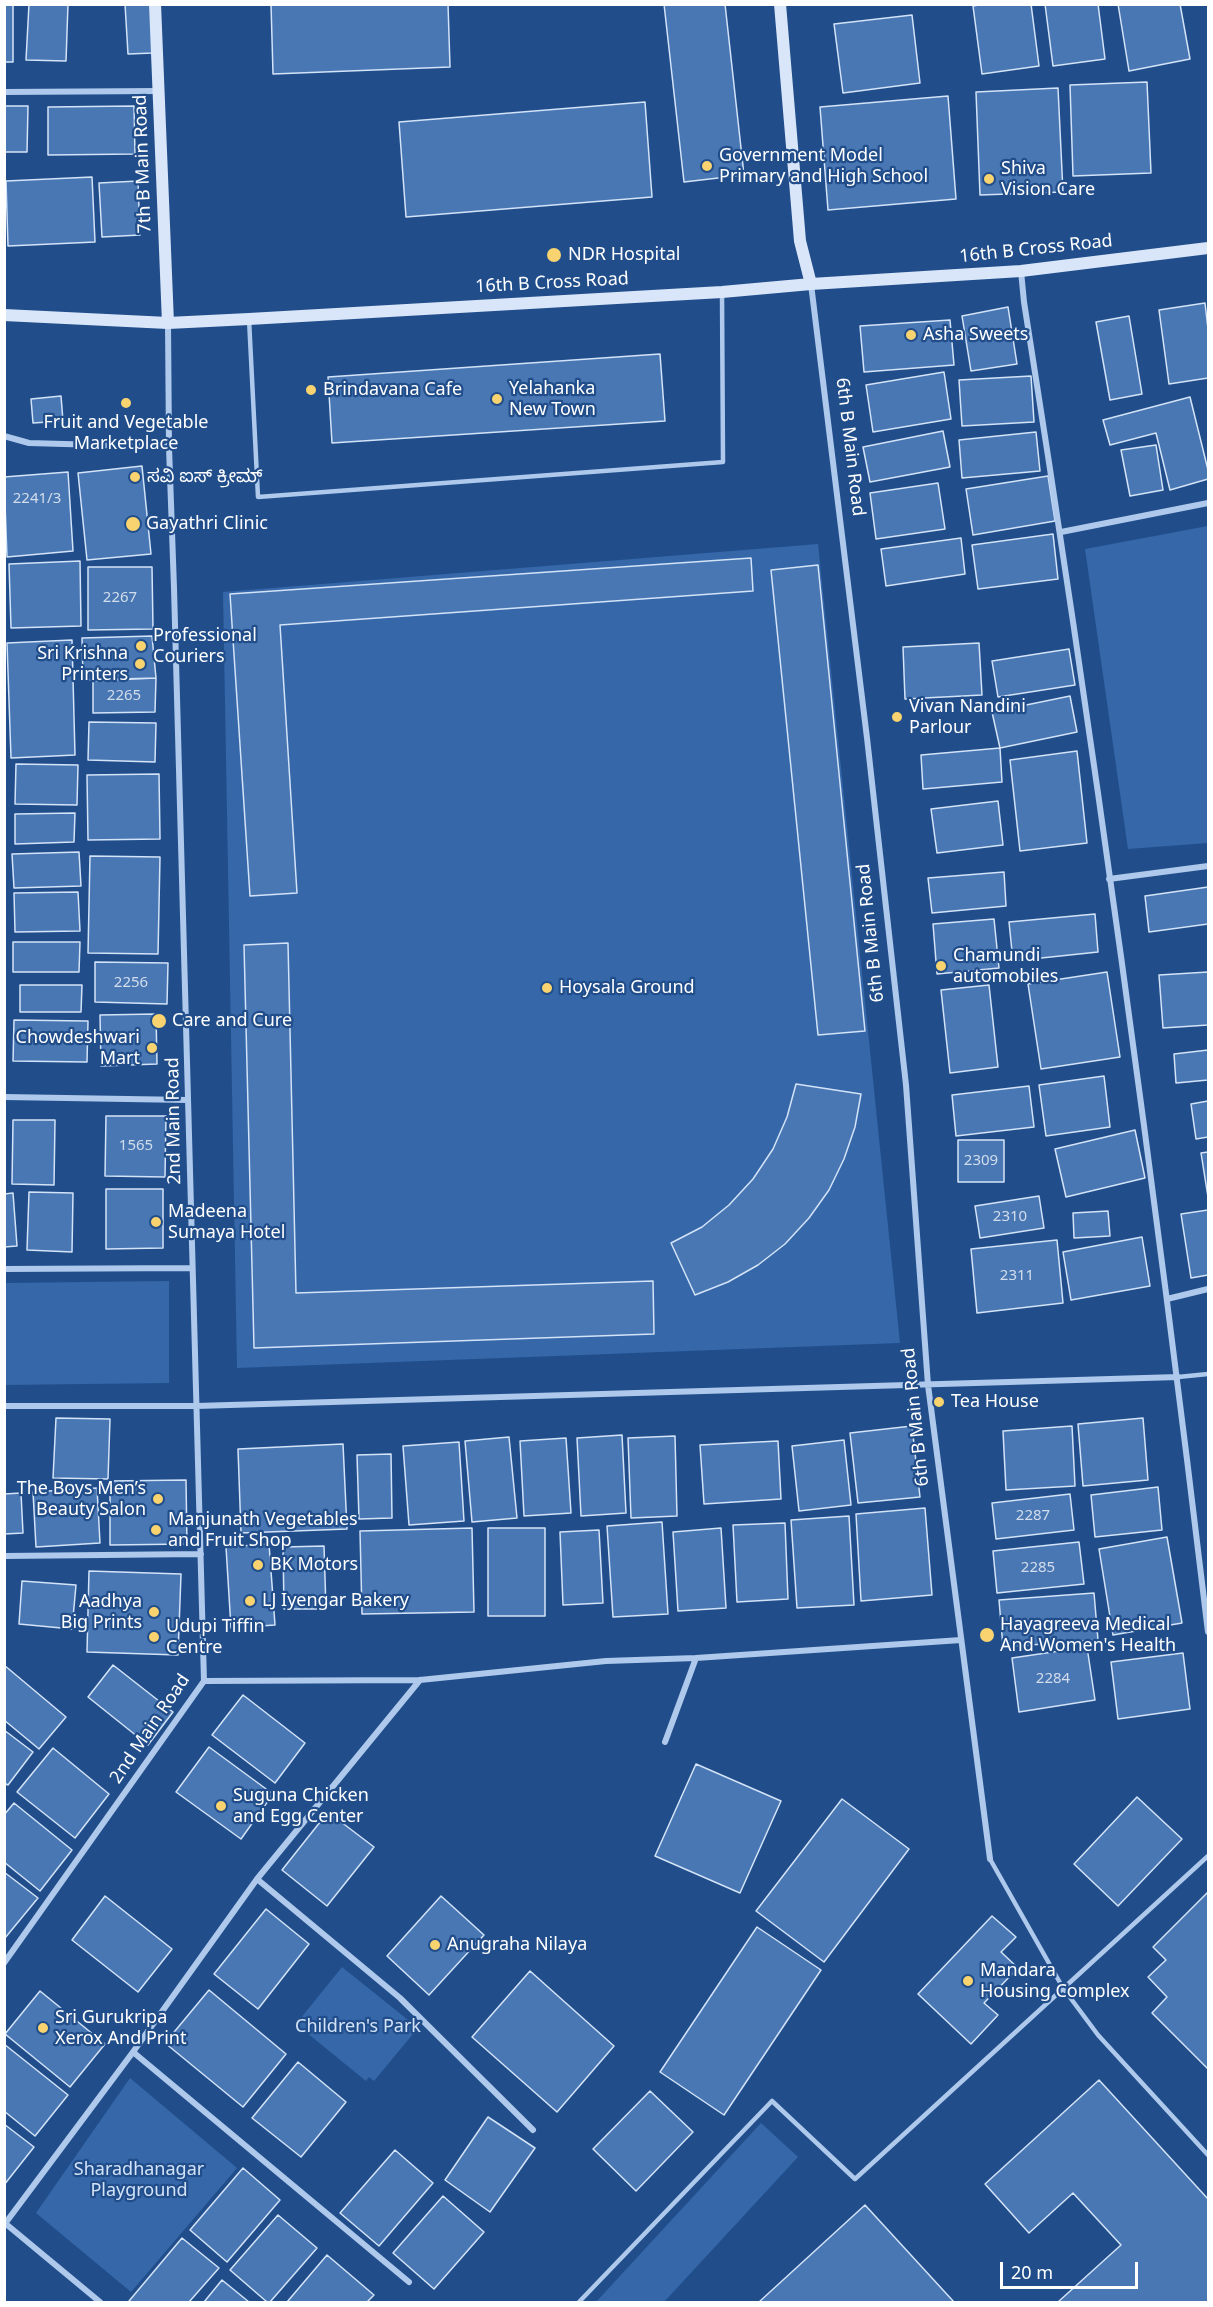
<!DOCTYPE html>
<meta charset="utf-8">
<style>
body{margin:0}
#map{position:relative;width:1213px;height:2307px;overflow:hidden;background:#214e8b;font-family:"Noto Sans",sans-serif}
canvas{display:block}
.frame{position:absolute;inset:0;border:6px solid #fff;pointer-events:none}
.scale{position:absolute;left:1000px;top:2262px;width:138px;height:27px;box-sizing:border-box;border:3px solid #fff;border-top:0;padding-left:8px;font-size:18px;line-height:21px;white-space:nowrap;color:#fff;-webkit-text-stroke:4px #214e8b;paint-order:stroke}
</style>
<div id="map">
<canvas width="1213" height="2307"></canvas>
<div class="frame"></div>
<div class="scale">20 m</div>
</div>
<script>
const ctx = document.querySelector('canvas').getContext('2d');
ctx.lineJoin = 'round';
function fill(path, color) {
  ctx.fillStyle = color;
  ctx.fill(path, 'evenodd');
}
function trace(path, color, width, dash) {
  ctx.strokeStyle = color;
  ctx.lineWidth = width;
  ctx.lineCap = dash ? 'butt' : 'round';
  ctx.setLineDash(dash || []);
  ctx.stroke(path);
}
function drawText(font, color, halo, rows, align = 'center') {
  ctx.font = font + ' "Noto Sans","Noto Sans Kannada",sans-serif';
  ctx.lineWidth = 4.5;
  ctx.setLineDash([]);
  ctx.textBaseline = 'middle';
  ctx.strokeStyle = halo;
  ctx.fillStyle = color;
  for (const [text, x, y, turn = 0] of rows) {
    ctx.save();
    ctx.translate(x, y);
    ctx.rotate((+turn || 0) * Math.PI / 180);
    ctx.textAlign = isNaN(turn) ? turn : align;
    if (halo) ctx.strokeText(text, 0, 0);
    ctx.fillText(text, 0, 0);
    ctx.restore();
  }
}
const green = new Path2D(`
 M1208,526v317l-80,6 -43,-300z
 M818,544l82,799 -663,25 -14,-776z
 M169,1281v102l-164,2v-102z
 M342,1967l76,61 -44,53 -5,-4 -3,4 -70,-57z
 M130,2078l107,90 -106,124 -95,-79z
 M761,2123l37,34 -134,145h-68z`);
const building = new Path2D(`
 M4,4h9v58h-9z
 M29,4h39l-2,57 -40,-1z
 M125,4h26l2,49 -25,1z
 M271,4h177l2,63 -177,7z
 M664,4h61l19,171 -60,7z
 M985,4h46l8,62 -57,8 -9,-68z
 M1045,4h53l7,55 -52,7z
 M1118,4h62l10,55 -61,12z
 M912,15l8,68 -77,10 -9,-69z
 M1147,82l4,91 -78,3 -3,-91z
 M1058,88l5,104 -83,3 -4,-103z
 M948,96l8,103 -128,11 -8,-103z
 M645,102l7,95 -246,20 -7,-95z
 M4,106h24l-1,46h-23z
 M134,106l1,48 -87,1v-48z
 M92,177l3,65 -87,4 -2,-65z
 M138,181l2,54 -38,2 -3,-54z
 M1205,303l3,26v49l-39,6 -10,-74z
 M1008,307l9,57 -46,7 -9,-55z
 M1129,316l13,78 -32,6 -14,-78z
 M950,320l4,45 -90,7 -4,-46z
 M660,354l5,67 -333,22 -4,-66z
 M944,372l7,47 -78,13 -7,-47z
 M1031,376l3,46 -72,4 -3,-46z
 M61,396l2,25 -30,2 -2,-24z
 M1190,397l18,73v9l-38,11 -14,-57 -46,12 -7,-25z
 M943,431l7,36 -80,15 -7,-35z
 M1036,432l4,39 -78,7 -3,-38z
 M1156,445l7,45 -33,6 -9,-46z
 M142,466l9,88 -64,6 -9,-87z
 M68,472l5,79 -66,6 -3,-80z
 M1048,476l7,45 -82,14 -7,-46z
 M938,483l7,46 -69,10 -6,-46z
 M1053,534l5,45 -80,10 -6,-44z
 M961,538l4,36 -79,12 -5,-37z
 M751,558l2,33 -473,34 17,268 -47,3 -20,-302z
 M80,561l1,65 -70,2 -2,-64z
 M818,565l47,466 -47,4 -47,-465z
 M88,567h64l1,62 -65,1z
 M152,636l4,42 -73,2 -1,-42z
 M72,640l3,115 -64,3 -4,-115z
 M979,643l3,52 -77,4 -2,-52z
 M1069,649l6,36 -77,12 -6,-36z
 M156,678l-1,34 -62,1v-32z
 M1070,696l7,36 -77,16 -8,-36z
 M89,722l67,1 -1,39 -67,-2z
 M1000,748l2,34 -79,7 -2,-34z
 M1077,751l10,92 -67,8 -10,-91z
 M16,764l62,1 -1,40 -62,-1z
 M159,774l1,65 -72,1 -1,-65z
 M998,801l5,44 -66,8 -6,-44z
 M75,813l-1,29 -59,2v-30z
 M79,852l2,34 -67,2 -2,-34z
 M90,856l70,1 -2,97 -70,-1z
 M1004,872l2,34 -74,7 -4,-35z
 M1208,887v37l-59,8 -4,-36z
 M78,892l2,39 -65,1 -1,-39z
 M1095,914l3,38 -85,9 -4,-39z
 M994,919l5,49 -62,6 -4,-50z
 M13,942h67l-1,30h-66z
 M288,943l8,350 357,-12 1,53 -400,14 -10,-403z
 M95,962l73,1 -1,41 -72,-2z
 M1107,972l13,85 -79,12 -13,-85z
 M1208,972v53l-45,3 -4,-53z
 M20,985h62l-1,27h-61z
 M989,985l9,82 -48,6 -9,-83z
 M156,1014l1,50 -56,2 -1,-51z
 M14,1020l74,1 -1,41 -74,-1z
 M1208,1050v30l-32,3 -2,-29z
 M1104,1076l6,51 -64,9 -7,-51z
 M796,1084l65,10 -6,33 -11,32 -15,31 -20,28 -24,26 -27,21 -30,17 -33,13 -24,-52 31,-16 27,-22 24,-26 20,-30 14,-32z
 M1029,1086l5,41 -78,9 -4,-41z
 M1208,1101v36l-12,2 -5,-35z
 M106,1116h60l-1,61 -60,-1z
 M13,1120h42l-1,65 -42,-1z
 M1135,1130l10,48 -79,19 -11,-48z
 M958,1140h46v42h-46z
 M1208,1152v45l-7,-44z
 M106,1189h57v59l-57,1z
 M29,1192l44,1 -1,59 -45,-2z
 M13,1193l4,53 -13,1v-53z
 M1039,1196l5,32 -64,10 -5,-32z
 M1208,1210v65l-17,3 -10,-64z
 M1108,1211l2,25 -36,2 -1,-25z
 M1142,1237l8,49 -79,14 -8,-48z
 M1057,1240l6,63 -86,10 -6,-64z
 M56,1418l54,1 -2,60 -55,-1z
 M1143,1418l5,62 -65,6 -5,-62z
 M912,1426l8,71 -62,6 -8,-70z
 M1072,1426l3,60 -69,4 -3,-59z
 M622,1435l4,78 -45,3 -4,-78z
 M675,1436l2,80 -46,2 -3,-80z
 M509,1437l8,81 -45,4 -7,-81z
 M566,1438l5,75 -47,3 -4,-75z
 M844,1440l7,65 -52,6 -7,-65z
 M778,1441l3,58 -77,5 -4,-59z
 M459,1442l5,79 -55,4 -6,-79z
 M343,1444l4,85 -106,4 -3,-84z
 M391,1454l1,64 -33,1 -2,-64z
 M186,1480l1,64 -77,1v-64z
 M1158,1487l4,43 -67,7 -4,-42z
 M97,1488l3,55 -64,4 -3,-55z
 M21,1493l2,40 -19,1v-40z
 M1070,1494l4,36 -78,9 -4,-36z
 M925,1508l7,87 -71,6 -5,-87z
 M849,1516l5,89 -57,3 -6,-88z
 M662,1522l6,92 -55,3 -6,-91z
 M785,1523l3,76 -51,3 -4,-77z
 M472,1528l2,84 -112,2 -2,-83z
 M488,1528h57v88h-57z
 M721,1528l5,80 -48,3 -5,-79z
 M599,1530l4,73 -40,2 -3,-73z
 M1167,1537l15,86 -69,12 -14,-86z
 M1079,1542l5,42 -87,9 -4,-42z
 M269,1544l6,81 -44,3 -5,-81z
 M324,1546l2,63h-42l-1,-62z
 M89,1571l92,3 -3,81 -91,-3z
 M22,1581l54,4 -4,44 -53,-5z
 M1094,1593l4,47 -95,7 -4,-47z
 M1087,1647l8,53 -76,12 -7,-54z
 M1183,1653l7,56 -72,10 -7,-57z
 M4,1665l62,52 -27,32 -35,-29z
 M113,1665l60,47 -25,33 -60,-48z
 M243,1695l62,48 -30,40 -63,-48z
 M4,1730l29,22 -25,33 -4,-2z
 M209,1747l64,47 -32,45 -65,-47z
 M53,1748l56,46 -34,44 -58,-46z
 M696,1764l85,37 -41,92 -85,-37z
 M1137,1797l45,42 -64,67 -44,-42z
 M842,1799l67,50 -85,113 -68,-51z
 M14,1803l58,47 -32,41 -36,-29v-47z
 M328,1812l46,35 -47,59 -45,-36z
 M4,1872l34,26 -33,40 -1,-1z
 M1208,1892v177l-56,-56 15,-16 -19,-20 18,-17 -13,-13z
 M105,1896l67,53 -34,43 -66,-52z
 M441,1896l43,39 -55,60 -42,-39z
 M266,1909l43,35 -51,65 -44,-35z
 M992,1916l24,21 -15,15 17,16 -34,35 14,12 -27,29 -53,-50z
 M757,1927l64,43 -97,145 -64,-43z
 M530,1971l84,75 -57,66 -85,-75z
 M209,1990l77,64 -43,53 -78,-64z
 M40,1991l65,53 -35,43 -65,-53z
 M4,2044l64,51 -33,41 -31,-25z
 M298,2062l48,40 -45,55 -49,-39z
 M1099,2080l109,119v103h-150l63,-57 -48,-52 -44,40 -44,-49z
 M650,2091l43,41 -57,59 -43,-42z
 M488,2117l47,31 -45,64 -45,-32z
 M4,2124l30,23 -30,38z
 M395,2150l38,33 -54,63 -39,-33z
 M243,2168l37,32 -53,62 -37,-32z
 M443,2196l41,36 -50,57 -41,-36z
 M865,2205l89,97h-195z
 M278,2215l39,33 -47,54h-3l-37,-32z
 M182,2238l37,30 -30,34h-58l-2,-1z
 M327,2255l47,40 -7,7h-80z
 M222,2280l27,22h-45z`);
const lane = new Path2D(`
 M249,319l9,178 465,-35 -1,-168
 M1178,1377l30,-3
 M990,1859l73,129 35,47 110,120
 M579,2302l193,-201 83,78 353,-323`);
const street = new Path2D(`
 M4,92l154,-1
 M1021,271l3,31c70,442 131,886 184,1330
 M811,284l56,454 39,347 22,300 62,474
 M4,436l25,7 140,4
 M1061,532l147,-29
 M1109,879l99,-13
 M4,1097l184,3
 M4,1269l188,-1
 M1167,1299l41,-10
 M4,1406h192l982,-29
 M4,1556l197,-2
 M696,1658l265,-18
 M204,1681l216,-1 186,-19 90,-3 -31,84
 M257,1879l163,-199
 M4,1963l200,-282 -30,-1093 -5,-141 -1,-124
 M133,2052l276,230
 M6,2224l94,78
 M4,2225l129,-173 124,-173 143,119 133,132`);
const secondary = new Path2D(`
 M155,4l13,319
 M780,4l20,237 11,43
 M4,315l164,8 81,-4 473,-27 89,-8 210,-13 187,-23`);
const markers = [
 [707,166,6,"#f8d36f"],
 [989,179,6,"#f8d36f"],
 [554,255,8,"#f8d36f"],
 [911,335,6,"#f8d36f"],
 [311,390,6,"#f8d36f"],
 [497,399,6,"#f8d36f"],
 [126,403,6,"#f8d36f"],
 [135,477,6,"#f8d36f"],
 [133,524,8,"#f8d36f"],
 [141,646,6,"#f8d36f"],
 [140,664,6,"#f8d36f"],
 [897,717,6,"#f8d36f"],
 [941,966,6,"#f8d36f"],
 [547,988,6,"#f8d36f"],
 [159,1021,8,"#f8d36f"],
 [152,1048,6,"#f8d36f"],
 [156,1222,6,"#f8d36f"],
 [939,1402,6,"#f8d36f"],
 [158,1499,6,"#f8d36f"],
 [156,1530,6,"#f8d36f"],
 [258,1565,6,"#f8d36f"],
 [250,1601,6,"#f8d36f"],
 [154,1612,6,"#f8d36f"],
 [987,1635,8,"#f8d36f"],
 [154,1637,6,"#f8d36f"],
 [221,1806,6,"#f8d36f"],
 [435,1945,6,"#f8d36f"],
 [968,1981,6,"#f8d36f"],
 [43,2028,6,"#f8d36f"]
];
const numberNames = [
 ["2241/3",37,499],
 ["2267",120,598],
 ["2265",124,696],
 ["2256",131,983],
 ["1565",136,1146],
 ["2309",981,1161],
 ["2310",1010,1217],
 ["2311",1017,1276],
 ["2287",1033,1516],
 ["2285",1038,1568],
 ["2284",1053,1679]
];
const poiNames = [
 ["Government Model",719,156],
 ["Primary and High School",719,177],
 ["Shiva",1001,169],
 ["Vision Care",1001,190],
 ["NDR Hospital",568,255],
 ["Asha Sweets",923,335],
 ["Yelahanka",509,389],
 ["New Town",509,410],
 ["Brindavana Cafe",323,390],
 ["Fruit and Vegetable",126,423,"center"],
 ["Marketplace",126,444,"center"],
 ["ಸವಿ ಐಸ್ ಕ್ರೀಮ್",147,477],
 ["Gayathri Clinic",146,524],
 ["Professional",153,636],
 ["Couriers",153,657],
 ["Sri Krishna",128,654,"right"],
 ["Printers",128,675,"right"],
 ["Vivan Nandini",909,707],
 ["Parlour",909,728],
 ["Chamundi",953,956],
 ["automobiles",953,977],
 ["Hoysala Ground",559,988],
 ["Care and Cure",172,1021],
 ["Chowdeshwari",140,1038,"right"],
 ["Mart",140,1059,"right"],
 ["Madeena",168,1212],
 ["Sumaya Hotel",168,1233],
 ["Tea House",951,1402],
 ["The Boys Men’s",146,1489,"right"],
 ["Beauty Salon",146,1510,"right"],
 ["Manjunath Vegetables",168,1520],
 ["and Fruit Shop",168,1541],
 ["BK Motors",270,1565],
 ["LJ Iyengar Bakery",262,1601],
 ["Aadhya",142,1602,"right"],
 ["Big Prints",142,1623,"right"],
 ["Hayagreeva Medical",1000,1625],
 ["And Women's Health",1000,1646],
 ["Udupi Tiffin",166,1627],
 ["Centre",166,1648],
 ["Suguna Chicken",233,1796],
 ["and Egg Center",233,1817],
 ["Anugraha Nilaya",447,1945],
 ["Mandara",980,1971],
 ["Housing Complex",980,1992],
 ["Sri Gurukripa",55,2018],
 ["Xerox And Print",55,2039]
];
const streetNames = [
 ["7th B Main Road",143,164,-92],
 ["16th B Cross Road",1036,249,-6],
 ["16th B Cross Road",552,283,-3],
 ["6th B Main Road",850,447,83],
 ["6th B Main Road",871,933,-96],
 ["2nd Main Road",174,1121,-91],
 ["6th B Main Road",916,1417,-96],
 ["2nd Main Road",150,1729,-56]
];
const parkNames = [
 ["Children's Park",358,2027],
 ["Sharadhanagar",139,2170],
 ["Playground",139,2191]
];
fill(green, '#3567a9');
fill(building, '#4977b3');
trace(building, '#d3e3f8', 1.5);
trace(lane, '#aec9eb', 4.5);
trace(street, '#aec9eb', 6);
trace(secondary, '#d9e6f9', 12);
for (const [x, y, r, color] of markers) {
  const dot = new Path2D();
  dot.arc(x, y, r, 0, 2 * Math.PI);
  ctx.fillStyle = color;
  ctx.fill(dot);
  trace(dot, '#214e8b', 2);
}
drawText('15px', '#d2ddec', null, numberNames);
drawText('18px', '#fff', '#214e8b', poiNames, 'left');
drawText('18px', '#fff', '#214e8b', streetNames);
drawText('18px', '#d3e3f8', '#214e8b', parkNames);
</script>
